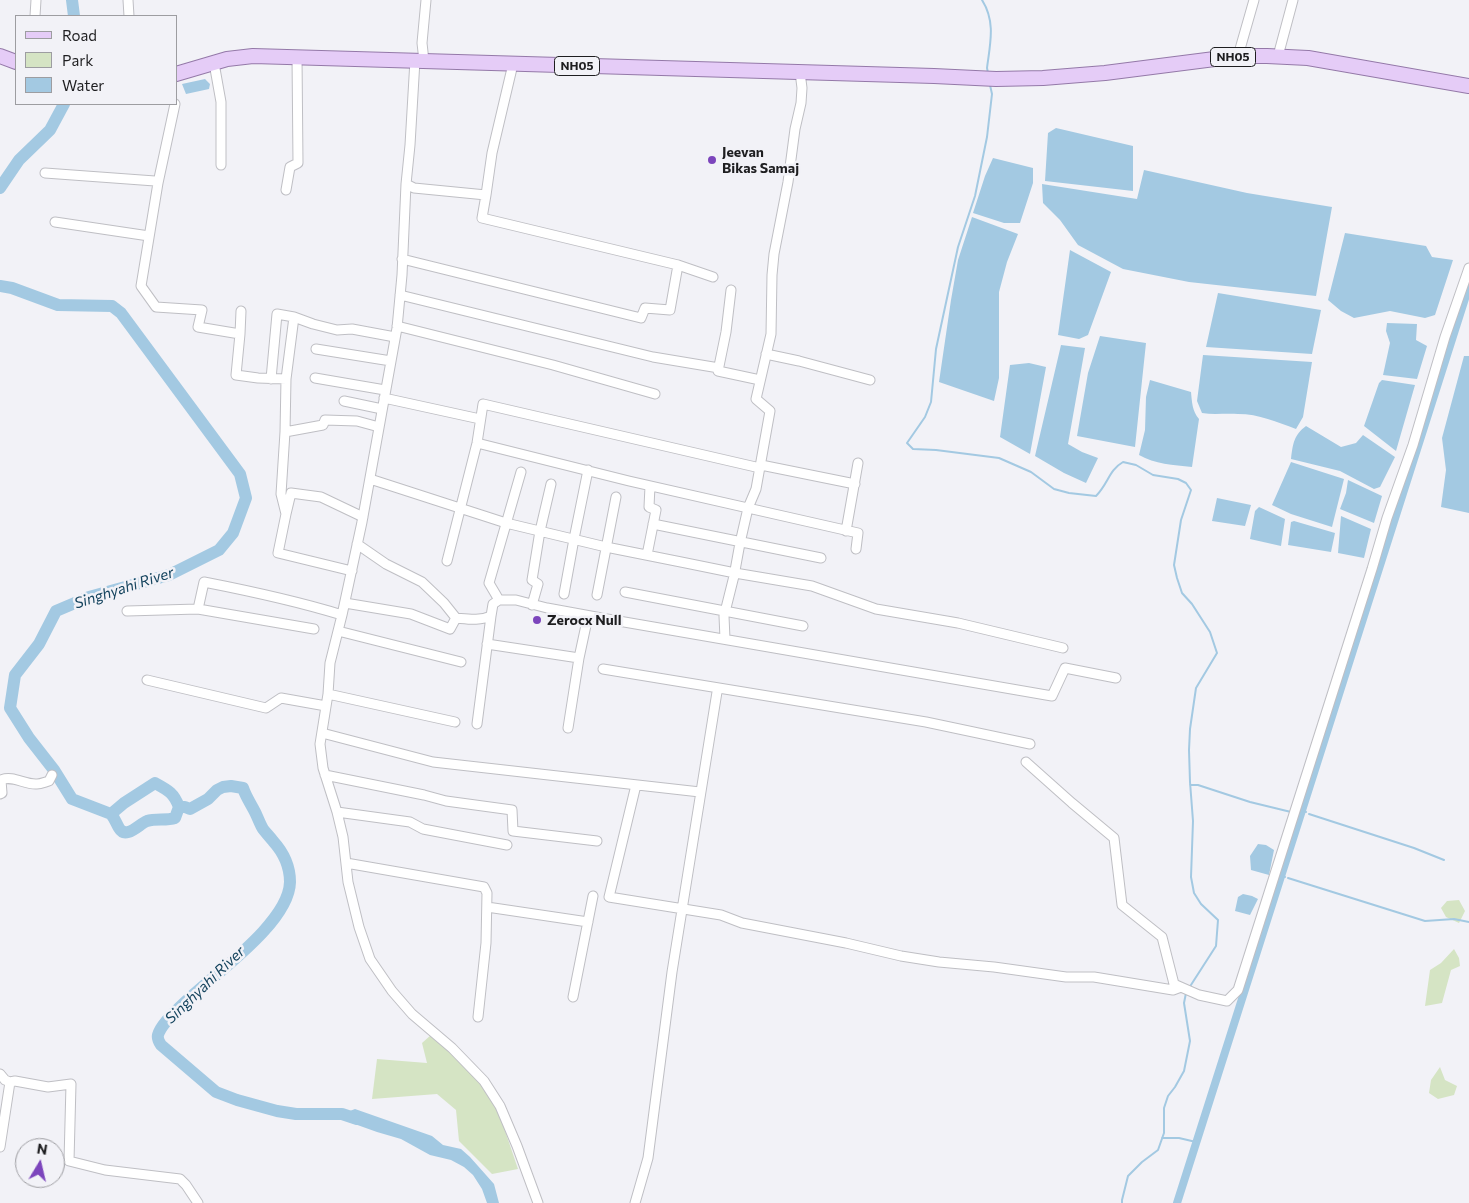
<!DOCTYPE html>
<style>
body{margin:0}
#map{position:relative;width:1469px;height:1203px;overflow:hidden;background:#f2f2f7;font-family:Commissioner,sans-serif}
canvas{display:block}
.legend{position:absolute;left:15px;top:15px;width:162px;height:90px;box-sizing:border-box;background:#f2f2f7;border:1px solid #9d9da1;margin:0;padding:6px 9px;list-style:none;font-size:15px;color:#1e1e20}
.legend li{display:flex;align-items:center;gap:10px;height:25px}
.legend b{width:25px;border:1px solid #9d9da1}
.north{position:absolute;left:15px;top:1138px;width:50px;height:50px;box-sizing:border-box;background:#f2f2f7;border:1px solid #9d9da1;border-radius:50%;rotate:9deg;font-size:14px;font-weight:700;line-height:20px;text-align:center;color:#1e1e20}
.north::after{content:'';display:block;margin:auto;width:18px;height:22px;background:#7c45bc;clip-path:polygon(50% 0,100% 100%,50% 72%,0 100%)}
</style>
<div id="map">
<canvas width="1469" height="1203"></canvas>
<ul class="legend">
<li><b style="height:6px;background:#e5ccf7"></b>Road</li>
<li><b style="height:14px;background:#d5e4c4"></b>Park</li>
<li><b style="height:14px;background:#a3c9e2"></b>Water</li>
</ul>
<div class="north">N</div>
</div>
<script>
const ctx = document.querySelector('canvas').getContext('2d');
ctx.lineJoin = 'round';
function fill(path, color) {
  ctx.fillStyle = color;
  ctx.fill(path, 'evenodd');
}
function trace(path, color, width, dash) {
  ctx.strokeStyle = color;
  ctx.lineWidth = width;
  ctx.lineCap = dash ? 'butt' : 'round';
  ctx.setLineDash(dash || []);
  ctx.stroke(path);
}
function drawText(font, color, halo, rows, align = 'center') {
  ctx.font = font + ' Commissioner,sans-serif';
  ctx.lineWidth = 5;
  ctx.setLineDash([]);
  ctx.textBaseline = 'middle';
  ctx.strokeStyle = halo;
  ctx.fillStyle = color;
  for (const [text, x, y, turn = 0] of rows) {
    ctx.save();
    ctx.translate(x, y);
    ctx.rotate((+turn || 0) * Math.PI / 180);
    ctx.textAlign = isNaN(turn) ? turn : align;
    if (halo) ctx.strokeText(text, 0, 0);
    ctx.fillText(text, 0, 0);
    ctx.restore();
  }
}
const green = new Path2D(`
 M1459,900l6,11 -6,12 -13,-6 -5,-9 6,-7z
 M1454,949l5,9 1,8 -9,4 -9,33 -17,3 5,-36 11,-7z
 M431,1035l22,19 29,30 16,26 20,59 -26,5 -33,-33 -3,-31 -19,-16 -65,5 5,-40 50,4 -5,-20z
 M1440,1067l5,13 12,6 -3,9 -16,4 -9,-6 2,-13z`);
const water = new Path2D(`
 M205,79l5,5 -1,5 -23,5 -4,-10z
 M1056,128l77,18v45l-88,-10 3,-48z
 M993,158l40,10v15l-13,40h-16l-31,-10 12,-37z
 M1144,170l103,23 85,14 -16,89 -127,-14 -66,-13 -45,-24 -18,-25 -17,-17 -1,-19 95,15z
 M972,217l46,17 -11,28 -8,30v86l-5,23 -55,-19 12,-82 7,-40z
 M1345,233l81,13 6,11 21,3 -18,55 -10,3 -35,-7 -36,7 -13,-7 -13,-11z
 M1070,250l41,22 -23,63 -9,4 -21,-4z
 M1218,293l103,17 -9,44 -106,-7z
 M1387,323l30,1 -1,16 11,6 -10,33 -34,-4 7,-32 -4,-12z
 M1100,336l46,7 -11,104 -58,-11 11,-63z
 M1061,345l24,3 -17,96 14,8 16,6 -12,25 -22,-10 -29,-17z
 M1203,355l109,7 -9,55 -7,12c-19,-7 -37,-15 -58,-15 -12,-1 -24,1 -36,-1l-5,-12z
 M1464,356h5v157l-28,-6 5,-37 -4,-32z
 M1029,363l17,4 -16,87 -30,-17 10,-72z
 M1150,380l41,12c1,10 1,19 8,27l-7,48c-19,-2 -37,-3 -53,-12l6,-25 1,-33z
 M1382,380l33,5 -19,66 -32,-25 15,-43z
 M1306,426l35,21 15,-4 7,-8 32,22 -15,30 -6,2 -34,-18 -49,-12c2,-16 3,-24 15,-33z
 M1291,462l53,17 -12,48 -41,-13 -19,-9z
 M1348,480l34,16 -8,27 -34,-14 6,-16z
 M1217,498l34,7 -6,21 -33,-5z
 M1259,507l26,12 -4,27 -31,-7 5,-28z
 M1341,516l30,13 -7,29 -26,-5z
 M1294,521l41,12 -4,19 -43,-7 3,-23z
 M1258,844l8,1 8,5 -5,25 -18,-5 -1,-14z
 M1243,894l9,2 6,3 -8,16 -15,-4 3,-14z
 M355,1109l77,27 11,9 18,4 9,8 24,27 5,19h-12l-5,-14 -9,-14 -9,-8 -13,-7 -21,-5 -29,-16 -24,-7 -28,-10 -7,-8z`);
const stream = new Path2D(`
 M982,0c14,22 8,44 5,68l1,5
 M990,85l2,9 -5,43 -12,59 -17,51 -22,102 -5,53 -6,15 -18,26 6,6 23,1 63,8 32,14 23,17 15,4 27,3c12,-12 13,-26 27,-34l13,3 17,10 25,4 8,4 5,7 -10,30 -7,45 3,13 5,15 10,11 18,28 7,21 -21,35 -6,41 -1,21 1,32 3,39 -2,56 3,16 7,11 17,16 -2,26 -27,42
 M1190,785h8l52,17 41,10
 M1302,811l4,1
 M1309,814l105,34 30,12
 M1281,876l4,1
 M1288,878l137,43 29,-2 15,3
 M1162,1138h17l17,4
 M1122,1203v-3l6,-24 14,-14 16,-12 6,-17v-25l4,-12 7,-9 9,-16 6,-30 -6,-38 2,-10`);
const canal = new Path2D(`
 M1177,1203l292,-917`);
const river = new Path2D(`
 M72,0l2,16
 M0,188l19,-28 31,-30 14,-26
 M0,286l12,2 46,17 54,1 9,7 119,161 6,24 -13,35 -14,17 -50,25 -80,22 -33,14 -17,33 -24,31 -5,33 19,30 25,32 18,29 39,15 13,-11 31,-20c13,7 19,10 24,24h6l5,2 18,-10 9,-9 6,-3 8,-1 12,2c3,9 8,16 12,24 3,6 5,12 8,17 3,4 7,8 10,12 10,11 17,26 17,41 -1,43 -82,96 -111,126 -7,7 -18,17 -21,27 -1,4 1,7 3,10l55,47 21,8 40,11 19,3h46l15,5
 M111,814c4,5 5,9 8,14 7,12 20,-4 28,-7 9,-3 19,0 28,-3l4,-11`);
const street = new Path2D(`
 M128,0l1,16
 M35,16l1,-16
 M1238,56l16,-56
 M1278,56l15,-56
 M415,60l-5,85 -4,39 -4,91 -5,53 -35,194 -20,93 -12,48 -2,31 -8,50 3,24 14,44 6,25 5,45 11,45 11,32 22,32 20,23 40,34 32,33 16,25 17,40 21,57
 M424,61l-2,-18 4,-43
 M214,63l7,39v63
 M45,173l110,8 3,2 -17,103 15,21 46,3 -4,17 42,7 -4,41 22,3 28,1 -1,53 38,-7 2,-5 32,1 22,6
 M158,183l17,-79
 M406,184l8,4 72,7 -4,23 196,47 35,12
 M286,190l4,-23 8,-4 -1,-106
 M486,195l6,-42 21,-89
 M55,222l94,14
 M402,259l239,59 4,-10 25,2 8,-45
 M731,290l-5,42 -8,39 42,9
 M400,295l253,62 66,11
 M397,326l156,39 102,29
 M240,334l1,-23
 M316,349l75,12
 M766,354l33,7 71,19
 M315,378l70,12
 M271,379l6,-65 17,3 19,7 24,6 15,-1 43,8
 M286,379l8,-62
 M384,398l96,21
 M344,401l38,8
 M285,432l-4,62 5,20 5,-21 30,4 42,20
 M477,443l152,38 229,52 -2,16
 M761,465l94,19
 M370,479l136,44 100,24 80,16 49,10 77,13 64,23 82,14 105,25
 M286,514l-8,39 74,18
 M653,524l168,34
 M846,531l12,-68
 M357,544l29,20 36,18 22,21 12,15c12,1 24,3 35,-2l2,-12 6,-4h17l31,8 60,11 445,77 13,-28 51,10
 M647,555l9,-45 -7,-3 1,-21
 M447,561l30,-118 6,-39 277,64
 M625,592l178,34
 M564,594l10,-55 14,-69
 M597,595l19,-98
 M499,600l-10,-17 32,-111
 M345,603l66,11 39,15 6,-11
 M532,605l6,-21 -6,-4 8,-49 11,-47
 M198,609l6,-27c46,9 93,19 138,33
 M127,611l71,-2 116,20
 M338,631l123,31
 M725,639l-1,-23 10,-40 6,-33 8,-35 8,-19 14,-78 -14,-12 15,-65 1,-59 2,-21 14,-72 7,-53 6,-26 1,-15 -2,-16
 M487,644l92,14
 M603,669l323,53 104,22
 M147,680l119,28 15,-10 45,8
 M328,694l127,28
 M477,724l14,-108
 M568,728l11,-70 9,-42
 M322,733l111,29 267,30
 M1026,762l46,41 42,35 8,67 40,32 12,47 25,11 28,6 11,-11 134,-421 15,-51 26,-73 32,-108 24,-69
 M325,775l99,20 22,6 66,9 1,21 84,10
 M636,785l-27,112 112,18 21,8 104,20 55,13 38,6 55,5 72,10h28l79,13 8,-3
 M0,794l2,-1 -1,-13c12,-5 24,5 36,4 4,0 8,-2 12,-3l3,-6
 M337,812l73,10 13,7 84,16
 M346,863l138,24 3,6 -1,50 -8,74
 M487,907l101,15
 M573,997l20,-101
 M0,1074l5,6 5,2 5,-1 33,6 23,-3 -2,77 36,9 75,9 6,6 12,18
 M0,1147l10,-65
 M635,1203l13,-45 24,-186 45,-280`);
const primary = new Path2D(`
 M0,56l16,6
 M176,74l51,-15 26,-3 681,20 62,3 47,-1 62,-5 133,-17h29l41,2 161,28`);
const markers = [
 [712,160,5,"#7c45bc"],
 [537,620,5,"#7c45bc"]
];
const shields = [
 [1233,57,45],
 [577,66,45]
];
const shieldNames = [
 ["NH05",1233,57],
 ["NH05",577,66]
];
const poiNames = [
 ["Jeevan",722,152],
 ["Bikas Samaj",722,168],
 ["Zerocx Null",547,620]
];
const waterNames = [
 ["Singhyahi River",124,588,-18],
 ["Singhyahi River",205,985,-44]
];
fill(green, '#d5e4c4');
fill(water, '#a3c9e2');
trace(stream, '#a3c9e2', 2);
trace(canal, '#a3c9e2', 8);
trace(river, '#a3c9e2', 12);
trace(street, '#bfbfc4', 11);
trace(primary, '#9479a8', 16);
trace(street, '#fff', 9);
trace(primary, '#e5ccf7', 14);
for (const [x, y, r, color] of markers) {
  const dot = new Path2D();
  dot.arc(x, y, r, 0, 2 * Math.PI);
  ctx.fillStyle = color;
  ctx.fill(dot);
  trace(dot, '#f2f2f7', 2);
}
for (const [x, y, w] of shields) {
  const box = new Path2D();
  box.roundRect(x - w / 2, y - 9.5, w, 19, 4);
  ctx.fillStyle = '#f2f2f7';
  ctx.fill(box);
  trace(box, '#1e1e20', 1);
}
drawText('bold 12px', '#1e1e20', null, shieldNames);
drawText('bold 14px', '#1e1e20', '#f2f2f7', poiNames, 'left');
drawText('italic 15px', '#15445e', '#f2f2f7', waterNames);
</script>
